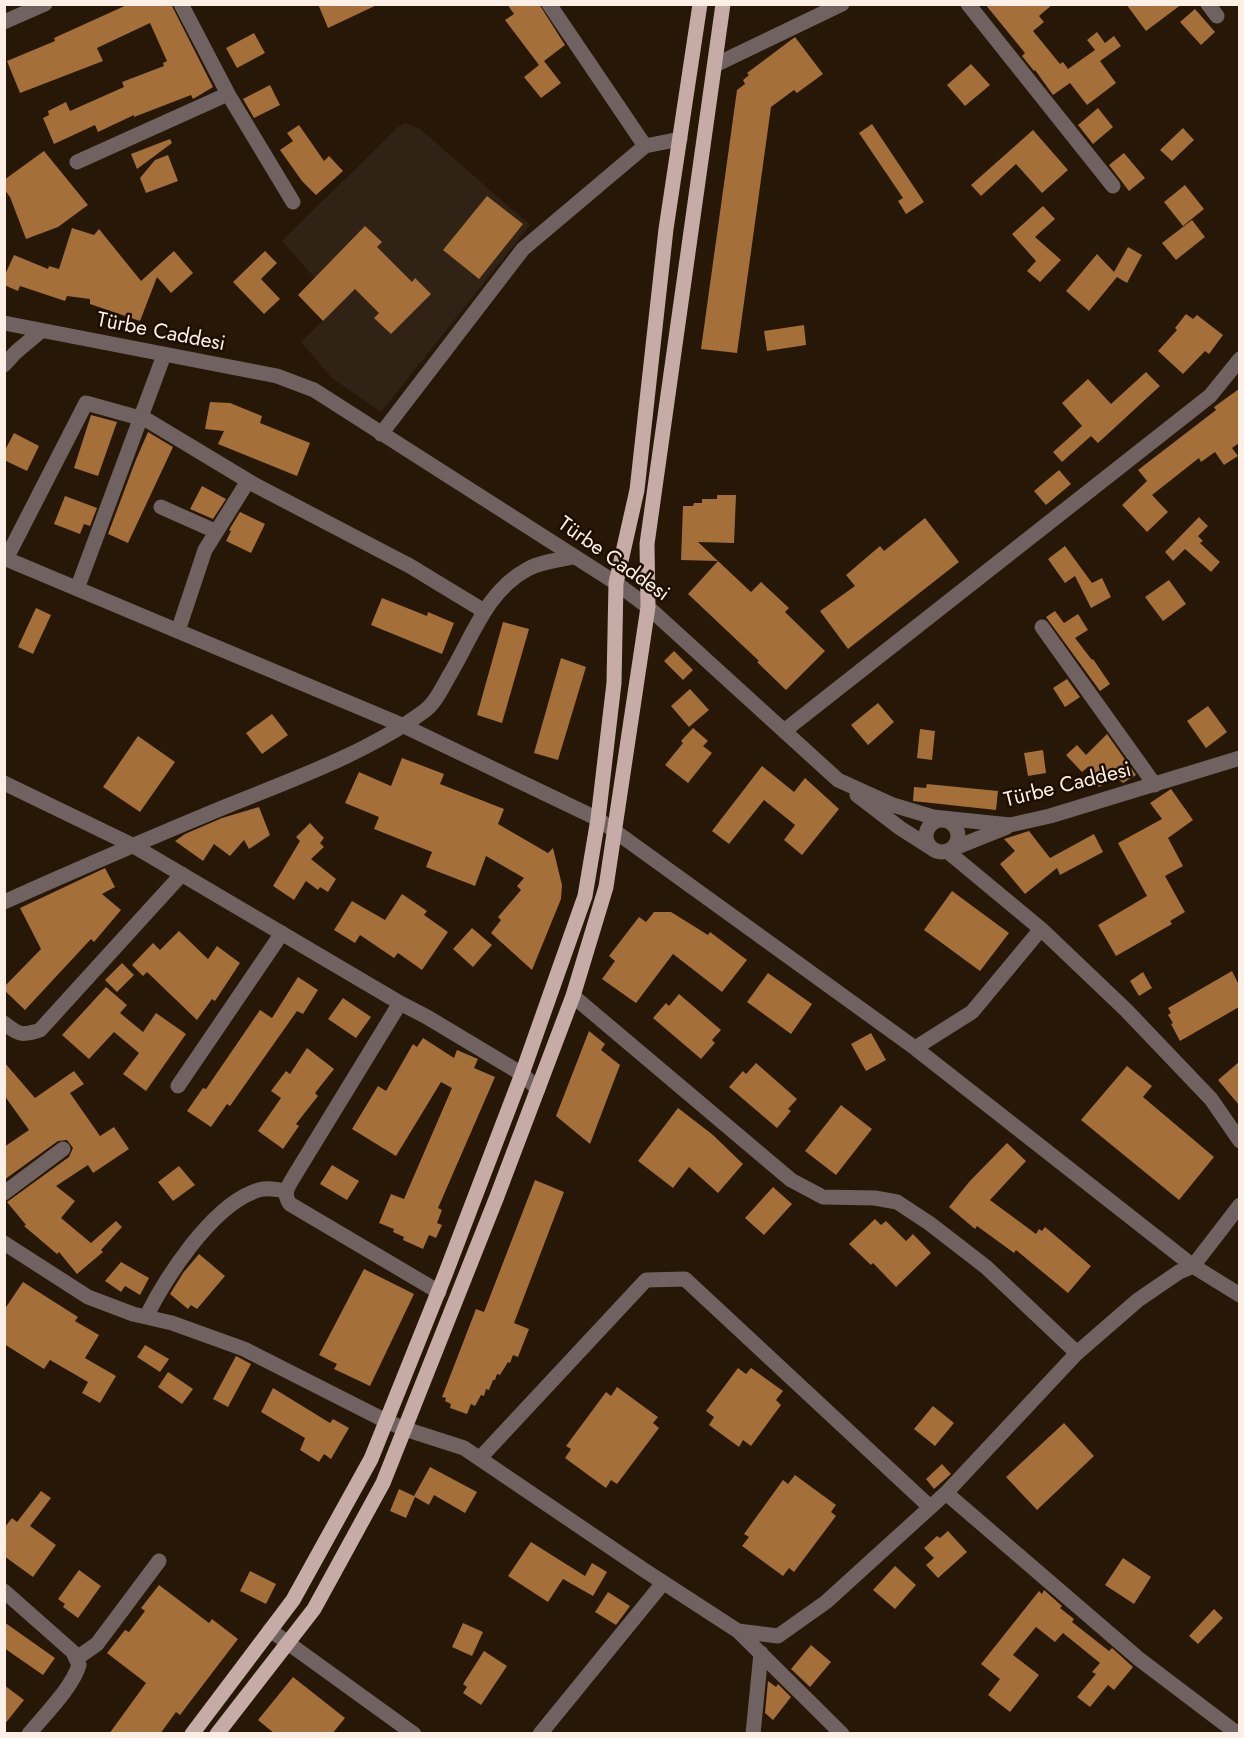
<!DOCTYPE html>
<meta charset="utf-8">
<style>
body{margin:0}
#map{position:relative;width:1244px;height:1738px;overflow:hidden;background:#271706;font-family:Jost,sans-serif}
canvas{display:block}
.frame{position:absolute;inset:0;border:6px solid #fcf0e6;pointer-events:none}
</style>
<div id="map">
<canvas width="1244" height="1738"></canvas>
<div class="frame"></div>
</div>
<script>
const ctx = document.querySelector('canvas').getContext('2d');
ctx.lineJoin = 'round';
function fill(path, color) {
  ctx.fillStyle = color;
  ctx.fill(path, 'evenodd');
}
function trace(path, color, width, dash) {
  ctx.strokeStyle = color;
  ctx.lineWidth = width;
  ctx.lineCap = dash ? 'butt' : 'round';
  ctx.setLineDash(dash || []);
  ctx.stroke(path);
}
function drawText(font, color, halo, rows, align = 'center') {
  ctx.font = font + ' Jost,sans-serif';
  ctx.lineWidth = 5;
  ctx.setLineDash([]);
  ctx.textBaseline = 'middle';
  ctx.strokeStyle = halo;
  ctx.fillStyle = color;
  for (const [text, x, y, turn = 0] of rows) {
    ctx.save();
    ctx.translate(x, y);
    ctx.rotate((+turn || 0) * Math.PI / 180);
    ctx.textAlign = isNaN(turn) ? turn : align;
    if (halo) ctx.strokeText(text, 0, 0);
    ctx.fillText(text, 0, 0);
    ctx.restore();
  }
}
const education = new Path2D(`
 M405,123l14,5 111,97 -149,187 -49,-34 -31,-36 38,-37 -57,-64 116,-114z`);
const building = new Path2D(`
 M129,4h42l42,83 -20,12 -2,-4 -57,22v-2l-36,17 -3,-7 -41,19 -11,-26 6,-3 -1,-4 18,-9 4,9 54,-24 -2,-5 42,-16 -1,-3 4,-2 -17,-38 -53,25 6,13 -83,32 -13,-32 48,-20 -1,-3z
 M318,4h61l-51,24z
 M507,4h32l26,41 -21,16 17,22 -20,15 -17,-21 15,-12 -34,-45 9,-6z
 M985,4h68l-14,12 5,6 -11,9 27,33 3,-2 5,7 27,-19 -8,-10 10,-8 8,11 9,-7 7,10 -21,15 16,22 -29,22 -17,-22 -17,12 -18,-25 -1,1 -12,-15 3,-3z
 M1126,4h56l-36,27z
 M1195,9l20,23 -14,13 -21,-23z
 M254,33l11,20 -28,15 -11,-20z
 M795,37l28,37 -26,19 -3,-3 -23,17 -34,246 -36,-4 36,-259 8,-6 -2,-4 6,-5 -2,-2z
 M971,64l19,21 -25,21 -18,-21z
 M270,85l10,20 -26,13 -11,-19z
 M1098,108l15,19 -20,17 -15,-19z
 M872,124l52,78 -18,12 -8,-13 5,-3 -44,-65z
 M299,125l25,36 5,-5 14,15 -27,24 -14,-14 -22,-31 13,-9 -6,-8z
 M1183,128l11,12 -22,21 -12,-11z
 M1033,130l35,40 -26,23 -26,-29 -35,32 -10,-11z
 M170,139l2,4 -35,26 -6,-15z
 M44,151l44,54 -30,22 -32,12 -16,-42 -6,-8v-9z
 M1124,153l21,25 -16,13 -20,-26z
 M168,155l10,26 -32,12 -6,-15 15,-18z
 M1185,185l19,24 -21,17 -19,-24z
 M487,196l36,28 -44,55 -36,-29z
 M1043,206l12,13 -20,18 26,23 -21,22 -13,-11 9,-10 -24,-27z
 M1192,220l13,17 -29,23 -14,-17z
 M365,226l17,16 -5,5 35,35 3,-4 16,16 -40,40 -17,-16 5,-5 -24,-24 -32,32 -25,-26z
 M72,228l22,7 5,-6 42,52 33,-30 19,22 -22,20 -14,-16 -17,44 -50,-17v-5l-23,-3 -2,5 -45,-15 -2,5 -14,-6v-8l10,-22 34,14 1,-3 10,3z
 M1128,247l14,8 -15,28 -10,-6 -28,34 -23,-20 31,-37 17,18z
 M265,251l12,12 -16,16 19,20 -16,15 -31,-32z
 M1186,314l7,5 4,-4 26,20 -14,19 -4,-3 -22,23 -25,-23 19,-21 -2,-2z
 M804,325l2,20 -39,6 -3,-20z
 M1146,372l14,14 -62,57 -7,-7 -29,26 -9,-10 29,-26 -20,-23 26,-24 23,25z
 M1239,389v54l-7,5 6,8 -14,9 -9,-13 -14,10 -2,-4 -47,37 16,17 -21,20 -25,-27 25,-24 -9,-11 78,-60 -2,-3z
 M210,402l20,1 32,13 -2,7 50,20 -13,33 -79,-32 6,-13 -19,-2z
 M91,415l26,7 -19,54 -24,-8z
 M148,432l25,15 -45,96 -20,-9 27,-72z
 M14,433l25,13 -12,25 -23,-11v-8z
 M1059,470l12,14 -25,21 -12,-14z
 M202,486l24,13 -13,20 -23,-10z
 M717,495h19l-2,48 -36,-1 20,19 -37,-1 2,-54h10l1,-3h8v-4h15z
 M65,496l32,12 -7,18 -6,-2 -4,10 -26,-10z
 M240,512l25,12 -14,29 -25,-12 5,-10 -2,-1z
 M1199,517l9,9 -10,10 5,5 -3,2 20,19 -9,10 -26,-23 -12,12 -8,-9z
 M925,518l34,44 -111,87 -28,-38 35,-25 -9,-11 34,-29 4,5z
 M1065,546l27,37 10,-5 9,19 -20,11 -16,-32 -10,7 -17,-24z
 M718,561l33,31 10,-10 28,26 -4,4 40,39 -39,39 -29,-28 2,-1 -71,-67z
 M1169,580l17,24 -23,17 -18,-24z
 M382,598l45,18 1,-4 26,11 -12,31 -71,-29z
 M36,608l15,7 -18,39 -15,-7z
 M1055,611l9,12 14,-9 10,16 -13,8 17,22 1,-1 17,25 -10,7 -54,-74z
 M503,622l26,7 -27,94 -25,-8z
 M674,651l19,19 -10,10 -19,-19z
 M561,658l25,9 -28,93 -24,-7z
 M1067,679l13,18 -15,10 -12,-19z
 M690,689l19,21 -20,17 -18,-21z
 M878,703l16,19 -26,23 -17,-20z
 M1208,706l19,26 -21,16 -19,-27z
 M272,714l16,21 -26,19 -16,-21z
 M693,728l15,13 -5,5 9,7 -24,30 -23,-18 18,-22 -2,-2z
 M920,729l15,2 -3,29 -15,-2z
 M1107,734l29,41 -13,8 -6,-5 -18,9 -11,-20 -6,5 -16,-17 11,-10 9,10z
 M138,736l37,26 -35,50 -37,-25z
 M1043,750l3,23 -18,3 -4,-23z
 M402,758l42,16 -4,10 64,25 -6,15 50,29 5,-5 9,37 -1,14 -29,71 -41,-37 10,-13 -3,-3 23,-27 -4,-4 7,-8 -38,-22 -11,30 -49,-19 6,-15 -58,-23 5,-12 -34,-14 14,-31 32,14z
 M762,766l32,26 11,-14 34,31 -37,46 -18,-15 11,-15 -31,-25 -35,44 -17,-13z
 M927,784l71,7 -2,19 -83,-9 1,-14 12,1z
 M1171,789l22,31 -25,18 15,28 -18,10 20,36 -15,9 2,3 -56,32 -18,-31 49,-29 -29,-53 44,-24 -12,-16z
 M259,807l11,28 -21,14 -5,-9 -14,16 -16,-12 -11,17 -28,-20 10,-7 37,-16z
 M310,823l14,15 -4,5 4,4 -13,12 25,20 -8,13 -8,-5 -2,3 -12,-9 -12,19 -21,-14 27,-45 -4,-4z
 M1029,831l21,27 44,-24 9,18 -43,23 -3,-7 -32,26 -25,-30 15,-13 -11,-12z
 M105,868l10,19 -13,7 19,16 -27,32 -3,-3 -66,71 -21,-20v-3l37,-38 -21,-41z
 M952,891l57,42 -29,38 -56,-41z
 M402,894l25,17 -3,4 24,17 -26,38 -24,-17 -4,5 -34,-23 -5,8 -21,-13 18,-29 33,19z
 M654,912h17l37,23 2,-3 37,28 -25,32 -49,-38 -37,49 -34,-24 13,-18 -6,-5 30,-39 7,5z
 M472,928l20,17 -19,22 -20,-18z
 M179,931l29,28 9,-13 23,17 -25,38 -3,-2 -15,21 -50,-48 -4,4 -11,-11 21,-22 7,7z
 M122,963l12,12 -17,17 -12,-12z
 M1232,971l7,14v22l-59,34 -9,-17 2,-1 -5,-8 3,-2 -3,-5z
 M1143,972l9,16 -13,8 -9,-15z
 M768,973l44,31 -21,30 -44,-32z
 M298,977l20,13 -15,24 -6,-3 -67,95 -3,-2 -16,23 -24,-16 16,-23 3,1 54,-79 12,8z
 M106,987l21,18 -7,8 23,19 13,-19 30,21 -40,57 -23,-17 16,-21 -25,-21 -25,27 -27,-24z
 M679,994l42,36 -9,10 3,3 -14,16 -48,-41 13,-15 3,3z
 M343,998l28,19 -15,21 -28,-19z
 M589,1031l16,13 -4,6 19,15 -30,79 -34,-28z
 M871,1033l15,27 -20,11 -15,-27z
 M423,1038l31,20 3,-8 21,9 -4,9 21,9 -57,131 4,2 -5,13 5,2 -6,13 -7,-3 -6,14 -20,-9 1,-3 -11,-5 1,-3 -15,-6 12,-29 13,5 48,-111 -11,-6 -45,74 -44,-27 26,-43 8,5 27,-47 4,3z
 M307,1048l27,21 -19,24 3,3 -22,28 3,2 -16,23 -25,-18 23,-33 -10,-7 15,-20 4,3z
 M4,1062l31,36 39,-27 10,13 -14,9 30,43 14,-9 15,22 -36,24 -5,-8 -32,21 19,15 -14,17 30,25 25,-22 6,6 -21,23 2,2 -26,22 -18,-22 -2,2 -33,-28 2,-1 -19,-23 62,-45 4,-9 -6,-8 -9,1 -54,39v-33l25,-17 -25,-35z
 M1239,1062v43l-21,-25z
 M756,1063l41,36 -9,10 3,2 -14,17 -48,-41 14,-16 3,3z
 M1127,1066l25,20 -9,11 71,60 -35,43 -98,-80z
 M841,1105l31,24 -36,46 -31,-24z
 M678,1108l35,27 30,29 -25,29 -29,-26 -16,21 -35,-27z
 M1007,1143l19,18 -36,39 46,34 3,-5 3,2 3,-4 46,39 -23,27 -52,-43 -2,3 -37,-27 -2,3 -26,-22 20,-25z
 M332,1165l27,16 -12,19 -27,-16z
 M179,1166l16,19 -22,16 -15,-19z
 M535,1180l29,12 -50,131 15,6 -11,28 -5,-2 -3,8 -2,-1 -8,13 -3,-1 -2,6h-2l-4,10 -3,-1 -2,7 -3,-1 -6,11 -4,-2 -4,10 -17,-6 1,-4 -6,-3 1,-3 -4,-1 34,-88 8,3z
 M773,1187l19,17 -28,31 -19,-17z
 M875,1219l6,6 5,-4 20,20 7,-7 18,19 -35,34 -23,-24 -2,2 -22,-21z
 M199,1254l26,22 -28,33 -6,-4 -3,4 -18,-15 13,-21z
 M121,1262l28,16 -9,17 -15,-9 -4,6 -16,-11z
 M364,1269l50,25 -44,92 -36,-17 3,-5 -18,-9z
 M23,1282l55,35 -3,4 24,14 -14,23 31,18 -16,27 -18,-10 6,-11 -38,-22 -6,9 -40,-25v-34z
 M145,1345l24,14 -9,13 -23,-15z
 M236,1356l15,8 -23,43 -15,-8z
 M738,1368l8,6 5,-6 32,23 -7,9 5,5 -30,41 -8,-6 -4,7 -30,-22 5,-8 -8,-6z
 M168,1372l25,17 -11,15 -24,-17z
 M617,1387l41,30 -5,6 6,5 -42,56 -6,-4 -5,8 -41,-30 6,-9 -5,-3 40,-54 5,4z
 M273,1388l57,35 3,-4 16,9 -18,31 -7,-5 -5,8 -19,-12 5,-12 -44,-26z
 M933,1406l21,17 -19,23 -21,-17z
 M1064,1423l30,33 -57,54 -31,-33z
 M942,1464l9,10 -17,15 -8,-10z
 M430,1467l47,25 -12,21 -31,-18 -5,10 -14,-8 -9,21 -16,-7 9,-22 15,7z
 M795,1475l41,30 -5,7 5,4 -42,56 -5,-4 -6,8 -41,-30 7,-9 -5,-3 39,-54 5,4z
 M41,1491l10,7 -21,28 26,19 -23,32 -29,-21v-28l8,-10 5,4z
 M948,1531l19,21 -29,26 -12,-13 8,-7 -10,-10 13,-12 3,2z
 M531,1542l54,34 7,-13 15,9 -14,24 -30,-17 -15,23 -40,-26z
 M1123,1558l28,19 -17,27 -29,-19z
 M895,1566l21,19 -21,24 -22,-19z
 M79,1570l22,16 -23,32 -15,-11 2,-3 -7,-5z
 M250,1571l26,13 -10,20 -26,-13z
 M159,1585l50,38 3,-4 26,20 -58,76 -4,-3 -16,22h-51l37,-51 -39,-30 18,-23 4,2 16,-21 -4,-3z
 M1044,1590l18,16 -2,2 14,11 -2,3 37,29 3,-3 21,19 -19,23 -6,-5 -18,22 -13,-10 19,-23 -4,-2 8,-9 -37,-30 -8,9 -19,-15 -23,28 26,20 -29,37 -22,-17 12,-16 -19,-15 58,-73 3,3z
 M608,1592l22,14 -14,19 -21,-13z
 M1214,1609l9,9 -25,26 -9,-8z
 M4,1622l51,36 -12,17 -39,-27z
 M463,1623l20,9 -11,24 -20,-9z
 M811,1645l20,17 -21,25 -19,-18z
 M484,1651l23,15 -26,39 -18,-12 4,-6 -4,-3z
 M293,1677l52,41 -13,16h-57l-17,-14z
 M768,1681l8,6 2,-3 13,13 -18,23 -8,-7z
 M4,1685l20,15 -20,25z`);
const minor = new Path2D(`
 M549,4l96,142
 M968,4l145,182
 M1208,4l9,12
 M4,22l41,-18
 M715,65l127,-61
 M228,94l65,108
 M77,162l151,-68 -47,-90
 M4,323l273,53 37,14 302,193 32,24 190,173 55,25 40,12 77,8 40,-9 190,-58
 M4,365l12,-13 25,-21
 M381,434l142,-185 122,-103 35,-7
 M161,507l54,24
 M4,558l400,168 194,93 317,229 278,218 -14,6 -41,28 -61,53 -131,140 -120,109 -48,34 -40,-5 -94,-61 -180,-122 -59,-19 -19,-8 -142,-72 -72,-26 -39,-9 -45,-17 -84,-54
 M6,559l80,-156 61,17 108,65 155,81 74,45
 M77,589l87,-234
 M1042,627l113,158
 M178,631l27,-81 43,-69
 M784,731l426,-335 30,-37
 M4,783l128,62 268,158 27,14 95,57 16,15
 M857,795l43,33 36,23
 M926 836a16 16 0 1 1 32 0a16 16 0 1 1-32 0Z
 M952,849l55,-22
 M947,851l94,78 85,81 85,89 29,42
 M4,902c74,-33 148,-65 223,-96 64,-26 140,-53 196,-94 12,-8 19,-24 26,-36 23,-38 37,-84 77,-106 14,-8 32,-10 48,-13
 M573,996l218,184 32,17 52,1 22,4 32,21 57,44 91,86
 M400,1003l-107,175c-6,10 -10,16 -3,26l149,88
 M4,1023c15,12 18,13 36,7l142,-156
 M915,1048l57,-36 69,-83
 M178,1086l104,-153
 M4,1193l59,-44
 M1240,1205l-47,61 47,29
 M146,1317c20,-40 64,-108 107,-125 11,-5 21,-3 32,-1
 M480,1458l166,-178 39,-1 245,228
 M946,1493l193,166 99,75
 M4,1591l69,61 6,13c-7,23 -34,49 -50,69
 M270,1630l144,104
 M738,1631l104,103
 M77,1658l20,-14 62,-83
 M540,1734l123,-151
 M753,1734l8,-81`);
const major = new Path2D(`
 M192,1734l101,-134 78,-141 74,-184 77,-201 63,-178 13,-77 16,-136 2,-100 21,-93 29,-261 34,-225
 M217,1734l97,-125 69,-126 113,-284 77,-203 33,-109 42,-280 -1,-63 76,-540`);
const streetNames = [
 ["Türbe Caddesi",161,333,11],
 ["Türbe Caddesi",613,560,35],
 ["Türbe Caddesi",1068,786,-14]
];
fill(education, '#302316');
fill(building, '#a46f39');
trace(minor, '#6f6260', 15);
trace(major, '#c6aba7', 15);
drawText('21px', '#fcf0e6', '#1d0e01', streetNames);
</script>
